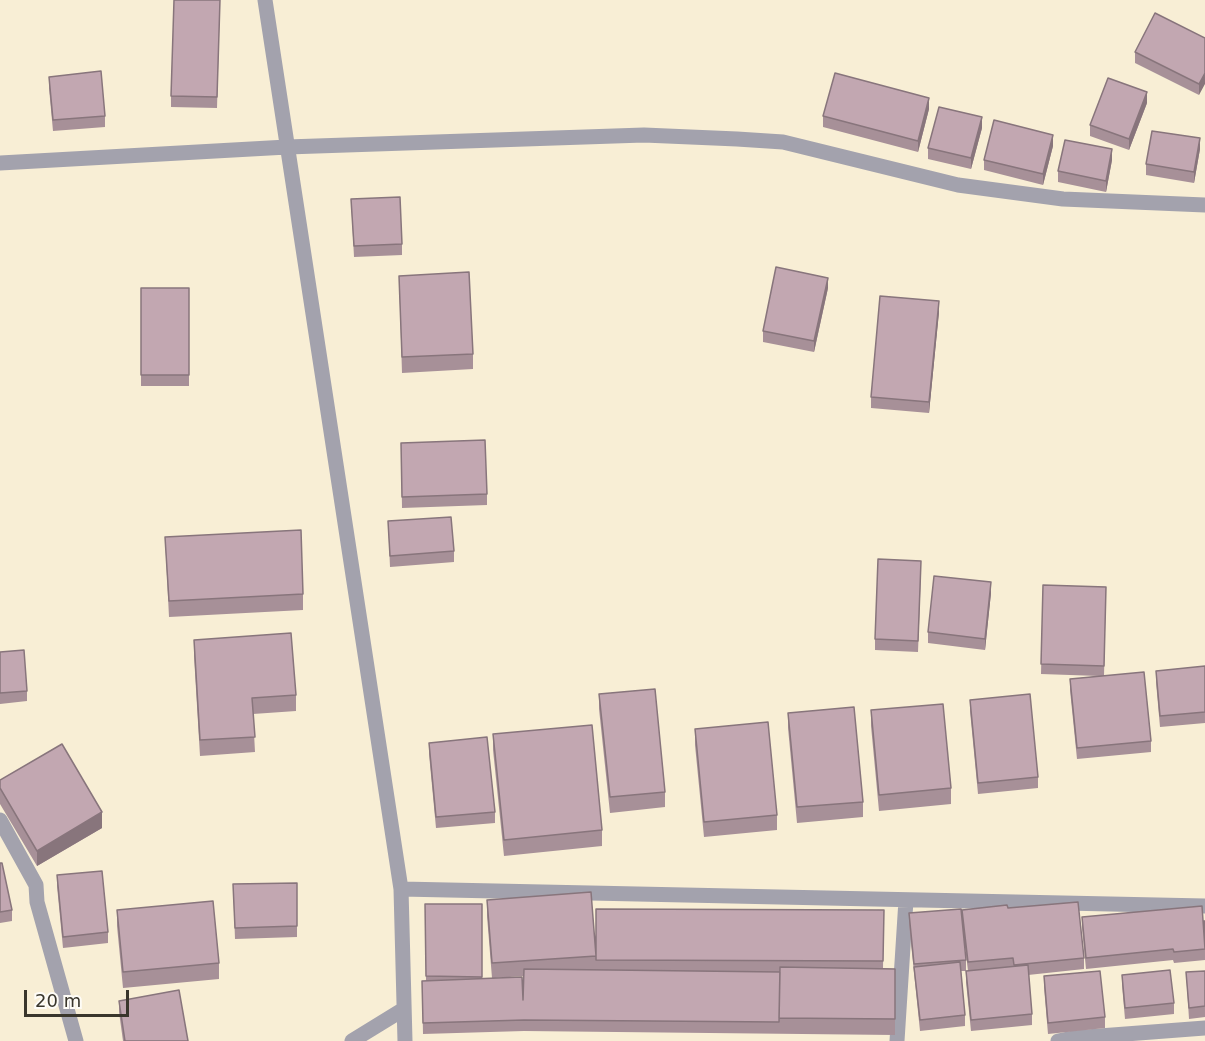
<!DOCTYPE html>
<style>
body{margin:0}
#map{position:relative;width:1205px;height:1041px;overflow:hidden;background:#f8eed5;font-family:"DejaVu Sans",sans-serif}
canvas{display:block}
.scale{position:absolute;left:24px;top:990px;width:105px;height:27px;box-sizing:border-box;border:3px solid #3a362c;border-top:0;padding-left:8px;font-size:18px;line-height:21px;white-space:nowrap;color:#3a362c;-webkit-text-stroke:4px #fefcf7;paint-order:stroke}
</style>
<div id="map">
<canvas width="1205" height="1041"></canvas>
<div class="scale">20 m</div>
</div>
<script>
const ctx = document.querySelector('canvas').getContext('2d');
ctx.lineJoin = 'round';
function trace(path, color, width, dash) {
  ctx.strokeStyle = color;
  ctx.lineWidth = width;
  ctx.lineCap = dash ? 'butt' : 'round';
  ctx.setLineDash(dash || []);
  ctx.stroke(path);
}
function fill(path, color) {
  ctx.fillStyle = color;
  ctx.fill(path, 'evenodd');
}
const minor = new Path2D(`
 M265,0l136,889
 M0,163l287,-16 357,-12 93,4 46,3 175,43 105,14 142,6
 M0,820l36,65 1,17 39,139
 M352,1041l52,-32
 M405,1041l-4,-152 804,17
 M897,1041l9,-141
 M1058,1041l15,-3 132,-10`);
const wall = new Path2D(`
 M220,0l-3,108 -46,-1v-11z
 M1205,38l-6,57 -64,-32v-11z
 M49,77l56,39v11l-52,4 -4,-43z
 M1147,103l-18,47 -39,-14v-11z
 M929,109l-11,43 -95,-25v-11z
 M982,128l-11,41 -43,-10v-11z
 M1053,146l-10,39 -59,-15v-10z
 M1200,149l-6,34 -48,-8v-11z
 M1112,160l-6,32 -48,-10v-11z
 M351,199l51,45v11l-48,2z
 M399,276l74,78v15l-71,4z
 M141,288h48v98h-48z
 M828,288l-14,64 -51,-10v-11z
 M939,312l-10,101 -58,-5v-11z
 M401,443l86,51v11l-85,3z
 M388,521l66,30v11l-64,5z
 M165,537l138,57v16l-134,7z
 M921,572l-3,80 -43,-2v-11z
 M1043,585l63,2 -2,89 47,65v11l-74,7 -7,-69v-11l29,-3 -58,-2z
 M991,593l-6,57 -57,-7v-11z
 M194,640l102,55v16l-43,3 2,38 -55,4 -6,-100z
 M0,652l27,39v10l-27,3z
 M1205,666v57l-45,4 -4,-45v-11z
 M599,694l66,98v15l-55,6 -11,-104z
 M970,700l68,77v11l-60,6 -8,-83z
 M871,710l80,78v16l-72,7 -8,-85z
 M788,713l75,89v15l-66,6 -9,-95z
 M695,729l82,86v15l-73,7 -9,-92z
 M493,734l109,96v16l-98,10 -11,-106z
 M429,743l66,69v11l-59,5 -7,-74z
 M0,780l102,48 -65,38 -37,-62z
 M0,863l12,47v11l-12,2z
 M57,875l51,57v11l-45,5 -6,-62z
 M297,883v54l-62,2 -2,-55z
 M487,900l109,56 288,-46 -1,58 12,1v66l-371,-4 -101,3 -1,-53h4l-1,-77h57v75l10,-1 -5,-62zM524,976l-1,24 -28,-22z
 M1008,908l76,50v11l-56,6 4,39v11l-61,6 -5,-49v-11h2l-6,-50v-11z
 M117,910l102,53v16l-96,9 -6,-62z
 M909,913l57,47v11h-5l4,44v11l-45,5 -11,-107z
 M1082,917l123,4v39l-31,3 -1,-3 -87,9 -4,-41z
 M1205,971v46l-16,2 -3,-47z
 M1122,975l52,28v11l-49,5 -3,-34z
 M1044,976l61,41v11l-57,6 -4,-47z
 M119,1001l69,40h-65l-4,-29z`);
const shadedWall = new Path2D(`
 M1205,73v11l-6,11v-11z
 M1147,92v11l-18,47v-11z
 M929,98v11l-11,43v-11z
 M982,117v11l-11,41v-11z
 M1053,135v11l-10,39v-11z
 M1200,138v11l-6,34v-11z
 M1112,149v11l-6,32v-11z
 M828,278v10l-14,64v-11z
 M939,301v11l-10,101v-11z
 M991,582v11l-6,57v-11z
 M102,812v16l-65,38v-15z`);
const building = new Path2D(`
 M174,0h46l-3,97 -46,-1z
 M1155,13l50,25v35l-6,11 -64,-32z
 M101,71l4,45 -52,4 -4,-43z
 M835,73l94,25 -11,43 -95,-25z
 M1108,78l39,14 -18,47 -39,-14z
 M939,107l43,10 -11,41 -43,-10z
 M994,120l59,15 -10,39 -59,-14z
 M1152,131l48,7 -6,34 -48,-8z
 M1065,140l47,9 -6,32 -48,-10z
 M400,197l2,47 -48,2 -3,-47z
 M776,267l52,11 -14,63 -51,-10z
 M469,272l4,82 -71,3 -3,-81z
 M141,288h48v87h-48z
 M880,296l59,5 -10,101 -58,-5z
 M485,440l2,54 -85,3 -1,-54z
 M451,517l3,34 -64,5 -2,-35z
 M301,530l2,64 -134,7 -4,-64z
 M878,559l43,2 -3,80 -43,-2z
 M934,576l57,6 -6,57 -57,-7z
 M1043,585l63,2 -2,79 -63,-2z
 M291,633l5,62 -44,3 3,39 -55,3 -6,-100z
 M24,650l3,41 -27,2v-41z
 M1205,666v46l-45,4 -4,-45z
 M1144,672l7,69 -74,7 -7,-69z
 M655,689l10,103 -55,5 -11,-103z
 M1030,694l8,83 -60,6 -8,-83z
 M943,704l8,84 -72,7 -8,-85z
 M854,707l9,95 -66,5 -9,-94z
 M768,722l9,93 -73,7 -9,-93z
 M592,725l10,105 -98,10 -11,-106z
 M487,737l8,75 -59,5 -7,-74z
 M62,744l40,68 -65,39 -37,-63v-8z
 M0,863h2l10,47 -12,2z
 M102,871l6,61 -45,5 -6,-62z
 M297,883v43l-62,2 -2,-44z
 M591,892l5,64 -104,7 -5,-63z
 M213,901l6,62 -96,9 -6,-62z
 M1078,902l6,56 -70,7 -1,-7 -45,4 -6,-52 45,-5 1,3z
 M425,904h57v73l-56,-1z
 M1202,906l3,43 -31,3 -1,-3 -87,9 -4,-41z
 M596,909l288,1 -1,51 -287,-1z
 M961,909l5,51 -52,4 -5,-51z
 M1204,921h1v17z
 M960,962l5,53 -45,5 -6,-53z
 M1028,965l4,49 -61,6 -5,-49z
 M780,967l115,2v50l-116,-1z
 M524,969l256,3 -1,50 -255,-2 -101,3 -1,-42 100,-4 1,23z
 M1170,970l4,33 -49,5 -3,-33z
 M1100,971l5,46 -57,6 -4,-47z
 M1205,971v35l-16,2 -3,-36z
 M179,990l9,51h-63l-6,-40z`);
trace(minor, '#a3a2ad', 15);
fill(wall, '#a79098');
fill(shadedWall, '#88757c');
fill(building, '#c2a7b1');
trace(building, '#88757c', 1.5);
</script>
